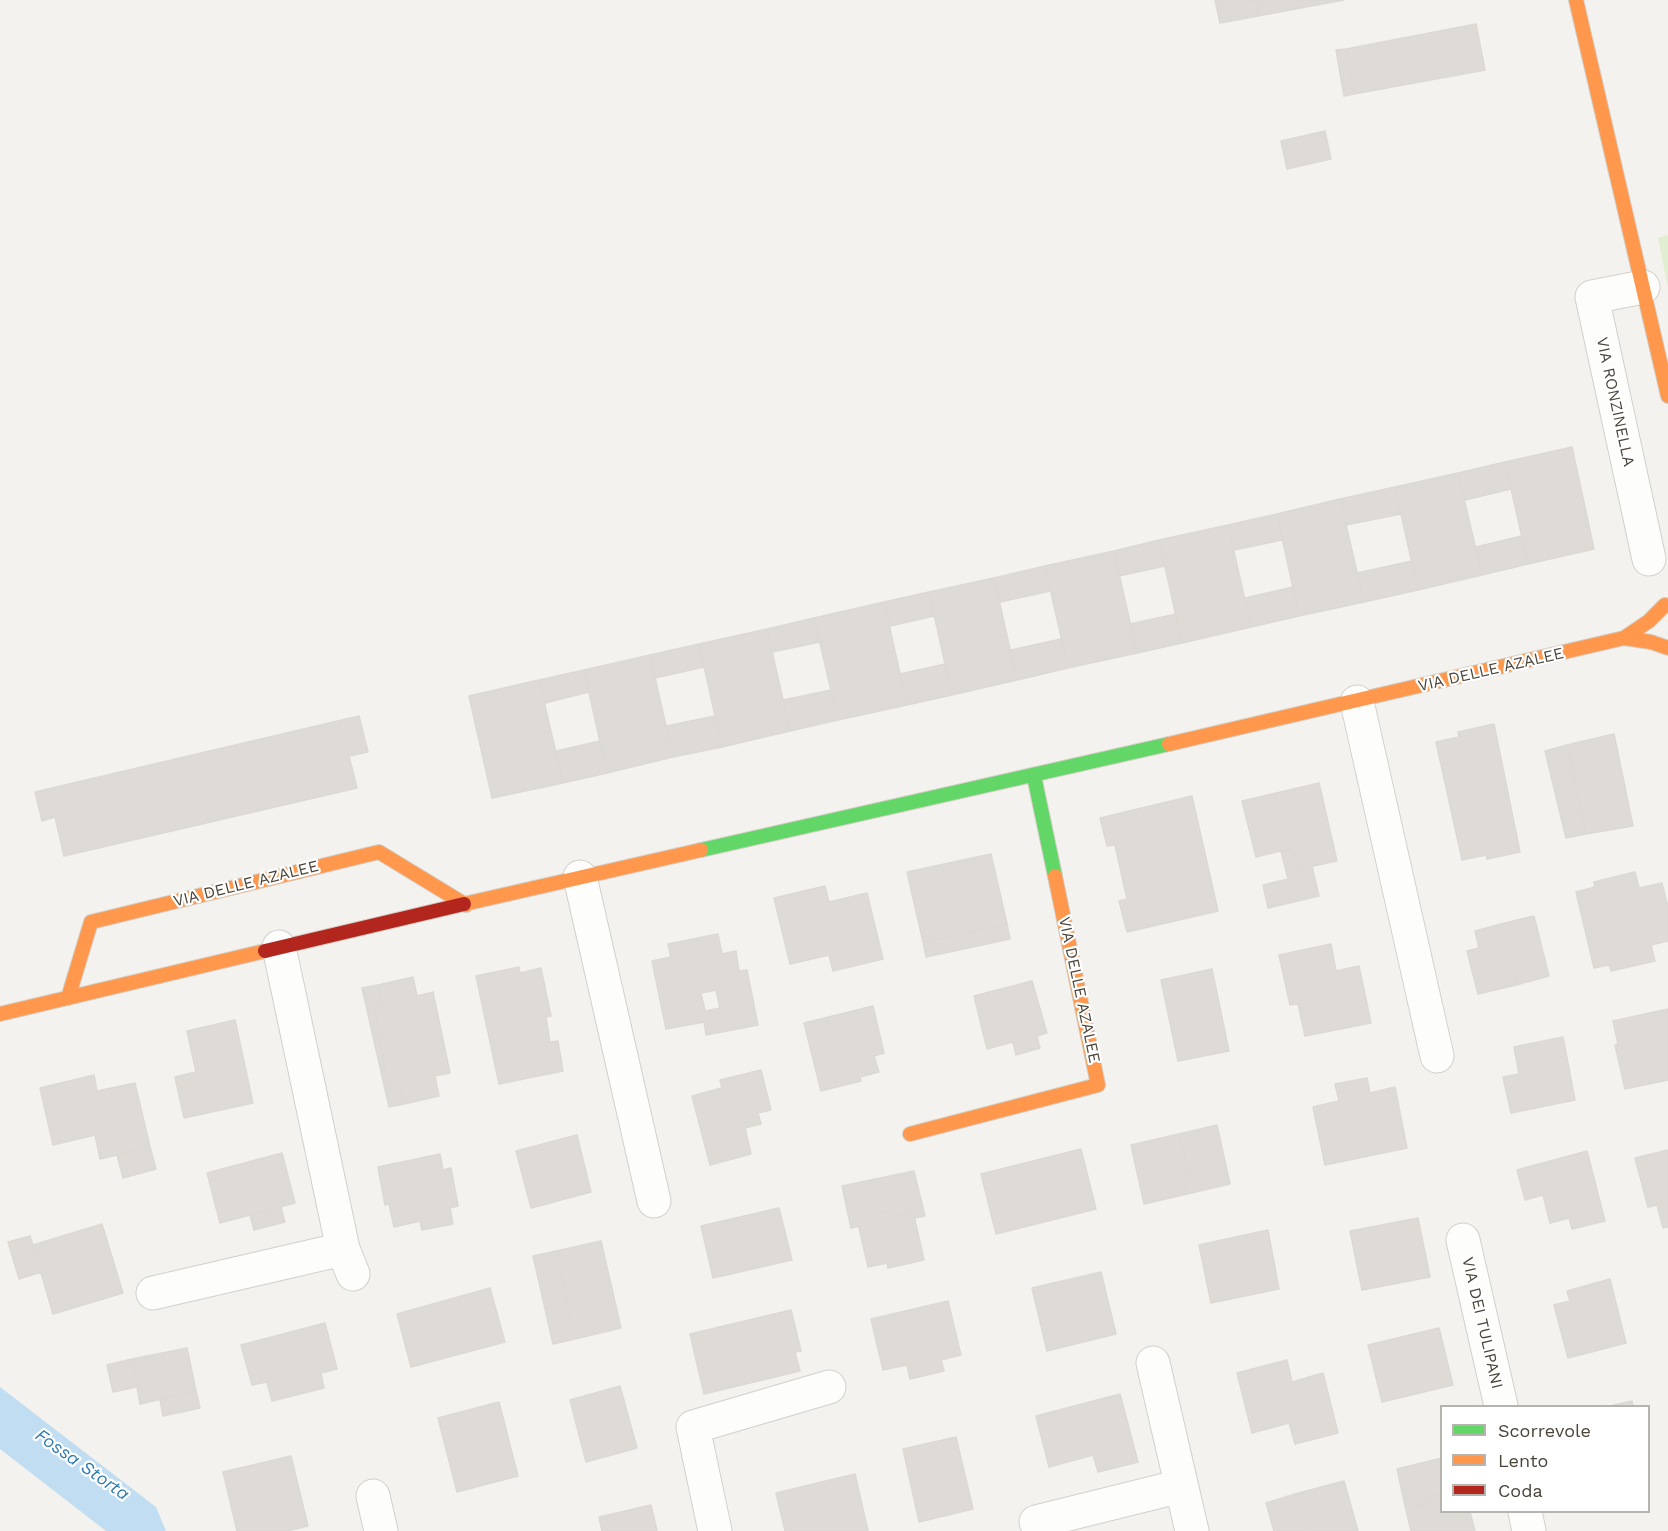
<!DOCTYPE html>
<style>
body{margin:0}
#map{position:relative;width:1668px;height:1531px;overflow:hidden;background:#f4f2ee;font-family:"Work Sans",sans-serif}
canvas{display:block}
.legend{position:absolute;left:1440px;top:1405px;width:210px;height:108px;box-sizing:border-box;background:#fff;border:2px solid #b7b4b0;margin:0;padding:8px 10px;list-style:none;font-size:18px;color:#4b4439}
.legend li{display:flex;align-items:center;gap:12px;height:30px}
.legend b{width:30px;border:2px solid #b7b4b0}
</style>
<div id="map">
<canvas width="1668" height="1531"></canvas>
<ul class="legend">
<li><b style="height:8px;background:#63d668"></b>Scorrevole</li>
<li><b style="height:8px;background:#ff974d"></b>Lento</li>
<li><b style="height:8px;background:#b3261e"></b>Coda</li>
</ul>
</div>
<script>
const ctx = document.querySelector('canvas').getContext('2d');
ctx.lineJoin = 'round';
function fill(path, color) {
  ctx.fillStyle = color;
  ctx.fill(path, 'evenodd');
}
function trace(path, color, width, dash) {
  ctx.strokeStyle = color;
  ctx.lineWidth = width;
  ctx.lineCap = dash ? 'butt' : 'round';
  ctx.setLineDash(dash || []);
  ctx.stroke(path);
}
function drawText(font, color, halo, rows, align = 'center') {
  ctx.font = font + ' "Work Sans",sans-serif';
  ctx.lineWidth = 4.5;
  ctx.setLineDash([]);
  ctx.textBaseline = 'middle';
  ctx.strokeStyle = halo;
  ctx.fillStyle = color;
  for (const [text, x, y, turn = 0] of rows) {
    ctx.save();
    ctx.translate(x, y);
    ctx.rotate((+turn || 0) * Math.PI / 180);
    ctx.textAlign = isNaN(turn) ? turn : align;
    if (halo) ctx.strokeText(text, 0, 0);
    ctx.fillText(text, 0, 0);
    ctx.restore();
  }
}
const green = new Path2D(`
 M1668,235v53l-10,-50z`);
const water = new Path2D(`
 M0,1387l156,120 10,24h-60l-106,-82z`);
const building = new Path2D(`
 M1215,0h41l2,16 -38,7z
 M1256,0h60l1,5 -59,11z
 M1316,0h28l-27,5z
 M1476,24l9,46 -131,24 -8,-45z
 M1346,49l8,45 -10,2 -8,-46z
 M1325,131l6,28 -44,10 -6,-28z
 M1572,447l22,102 -66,15 -23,-102z
 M1505,462l6,27 -46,11 -7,-27z
 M1458,473l24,102 -64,15 -23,-103z
 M1395,487l6,27 -55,11 -6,-26z
 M1340,499l24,103 -65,14 -22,-102z
 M1277,514l5,26 -48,10 -6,-25z
 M1228,525l23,102 -69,16 -23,-103z
 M1522,536l6,28 -46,11 -6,-28z
 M1159,540l6,26 -46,10 -5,-25z
 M1114,551l23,102 -69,15 -23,-102z
 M1412,561l6,29 -54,12 -7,-29z
 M1045,566l5,25 -50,11 -6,-24z
 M994,578l23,102 -65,15 -23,-103z
 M1293,587l6,29 -48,11 -6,-29z
 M929,592l5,24 -44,10 -6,-24z
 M884,602l23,103 -69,15 -24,-102z
 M1176,614l6,29 -45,10 -7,-29z
 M814,618l6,24 -48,10 -5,-23z
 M767,629l23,102 -68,16 -23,-103z
 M1061,639l7,29 -51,12 -6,-30z
 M699,644l5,23 -49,11 -5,-23z
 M650,655l23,102 -66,16 -23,-103z
 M945,664l7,31 -45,10 -7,-31z
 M584,670l5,22 -44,11 -6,-23z
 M539,680l24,103 -71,15 -23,-102z
 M831,690l7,30 -48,11 -7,-31z
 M359,716l9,36 -19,4 8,32 -293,68 -9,-39 -13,4 -7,-29z
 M715,716l7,31 -49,10 -7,-31z
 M1494,724l26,128 -33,7 -1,-4 -24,5 -26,-118 23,-5 -1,-5z
 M1614,734l19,92 -47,8 -19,-89z
 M600,741l7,32 -44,10 -7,-32z
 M1567,745l19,89 -20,4 -21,-87z
 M1319,783l18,78 -38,8 -6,-21 -37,9 -14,-56z
 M1192,796l26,115 -91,21 -8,-31 8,-2 -12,-54 -8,1 -7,-28z
 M1293,848l6,21 13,-3 7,30 -51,12 -5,-23 25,-6 -7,-28z
 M991,854l16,70 -84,18 -16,-70z
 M1635,872l4,16 23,-5 6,24v34l-17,4 4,16 -44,10 -2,-6 -15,3 -18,-76 19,-5 -1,-5z
 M825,886l4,16 38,-9 16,66 -50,12 -4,-16 -39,9 -16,-66z
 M1534,916l15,60 -33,9 -3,-21 -13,-10 7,-15 -6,-15z
 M1007,924l3,15 -84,18 -3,-15z
 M1501,924l6,15 -7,15 13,10 3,21 -38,9 -11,-43 12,-3 -4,-17z
 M718,934l4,20 14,-3 3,20 8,-1 11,55 -52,10 -2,-13 -38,7 -14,-68 19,-4 -3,-13zM716,990l4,18 -15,3 -4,-18z
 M1331,944l5,27 23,-5 12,57 -66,13 -7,-32 -8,1 -11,-50z
 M519,967l1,6 21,-5 10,48 -5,1 4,25 8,-1 5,30 -64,13 -23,-108z
 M1212,969l17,82 -51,10 -17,-81z
 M413,977l4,19 16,-4 17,81 -15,3 4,20 -35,8 -4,-20 -12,3 -14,-82 7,-2 -3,-18z
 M1032,981l15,52 -10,3 3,12 -24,7 -3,-13 -26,7 -13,-53z
 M378,985l3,18 -7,2 14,82 12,-3 4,20 -15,3 -27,-119z
 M873,1006l11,47 -10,3 5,16 -19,5 1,4 -40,10 -17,-68z
 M1668,1009v71l-43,9 -10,-44 3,-1 -5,-23z
 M235,1020l18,83 -69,15 -9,-41 21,-5 -9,-41z
 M1563,1037l12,63 -64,13 -8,-36 16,-3 -5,-27z
 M761,1070l10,40 -13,3 3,11 -16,4 6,26 -41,11 -18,-69 30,-8 -2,-8z
 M94,1075l3,16 38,-8 15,64 -50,12 -5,-24 -42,10 -13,-57z
 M1367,1078l3,15 25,-6 12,61 -82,17 -12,-58 26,-6 -4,-17z
 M1217,1125l13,59 -43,10 -5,-19 7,-2 -10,-39z
 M1179,1134l10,39 -7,2 5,19 -43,10 -13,-59z
 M577,1135l14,57 -60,16 -15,-57z
 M150,1147l6,22 -33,9 -6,-23z
 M1081,1149l15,60 -100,25 -15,-60z
 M1668,1150v77l-5,1 -6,-23 -9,2 -13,-49z
 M1587,1151l18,70 -33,8 -3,-11 -19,5 -7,-28 -18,5 -8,-30z
 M282,1153l13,50 -75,20 -13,-50z
 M440,1154l3,16 8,-2 7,38 -8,2 3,16 -31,6 -2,-9 -26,6 -5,-23 -4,1 -7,-38z
 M914,1171l11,45 -10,2 -2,-7 -25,6 -1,-6 -30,8 2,7 -8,2 -9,-42z
 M281,1207l4,15 -31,8 -4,-15z
 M779,1208l13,52 -79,18 -12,-52z
 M887,1211l1,6 25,-6 11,49 -36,8 -1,-5 -19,4 -11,-48z
 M1418,1218l12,59 -68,13 -12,-59z
 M102,1224l21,69 -70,21 -20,-69z
 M1268,1230l11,59 -68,14 -12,-58z
 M30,1236l11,36 -22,7 -11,-37z
 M601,1241l20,87 -46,11 -19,-88z
 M556,1251l19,88 -22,5 -20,-88z
 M1101,1272l15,62 -69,17 -15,-63z
 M1610,1279l16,64 -58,15 -14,-53 16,-4 -3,-10z
 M490,1288l15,54 -94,25 -14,-53z
 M948,1301l13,54 -20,5 3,11 -34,8 -3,-14 -24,5 -12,-51z
 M791,1310l10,41 -6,1 5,19 -96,23 -14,-60z
 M325,1323l12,46 -16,4 3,15 -52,13 -5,-19 -15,3 -11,-40z
 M1439,1328l14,57 -71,17 -14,-57z
 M187,1348l9,43 -56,13 -8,-45z
 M132,1359l5,28 -24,5 -6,-27z
 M1287,1360l5,22 31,-9 15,60 -43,11 -6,-21 -37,10 -15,-60z
 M620,1386l17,62 -51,14 -16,-62z
 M196,1391l4,17 -37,8 -3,-17z
 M1120,1394l18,68 -40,10 -5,-17 -44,12 -13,-51z
 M1632,1401l1,5h-23z
 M499,1402l19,74 -61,16 -19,-74z
 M956,1437l17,72 -54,13 -16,-73z
 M291,1456l17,70 -21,5h-50l-14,-59z
 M1442,1458v37h-8l-7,8 -21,7 -9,-41z
 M855,1474l13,57h-83l-9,-38z
 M1344,1481l14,50h-53l-10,-37z
 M1295,1494l10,37h-31l-8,-28z
 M1434,1495h8v17h28l5,19h-64l-5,-21 21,-7z
 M651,1505l6,26h-55l-3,-14z`);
const street = new Path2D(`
 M1643,287l-51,10 57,262
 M1357,702l80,354
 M580,877l74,324
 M279,947l64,302 10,25
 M1463,1240l38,166
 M153,1293l190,-44
 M1153,1363l39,168
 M373,1496l8,35
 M1525,1512l4,19
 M1036,1522l145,-36
 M715,1531l-22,-104 136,-40`);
const fast = new Path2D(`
 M1034,776l21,100
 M701,850l468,-106`);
const slow = new Path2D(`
 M1576,0l92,396
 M1624,638l27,4 17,6
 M1169,744l455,-106 25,-17 16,-16
 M464,904l237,-54
 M68,998l23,-76 288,-70 87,53
 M0,1014l265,-63
 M910,1134l188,-49 -43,-209`);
const jam = new Path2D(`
 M265,951l199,-47`);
const streetNames = [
 ["VIA RONZINELLA",1615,402,78],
 ["VIA DELLE AZALEE",1491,670,-13],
 ["VIA DELLE AZALEE",246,884,-14],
 ["VIA DELLE AZALEE",1079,990,78],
 ["VIA DEI TULIPANI",1482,1323,77]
];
const waterNames = [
 ["Fossa Storta",82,1465,35]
];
fill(green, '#e1eecf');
fill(water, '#c0ddf1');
fill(building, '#dedbd6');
trace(building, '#dcd9d4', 1.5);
trace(street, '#d2d0cb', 35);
trace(fast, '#d3cfc5', 16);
trace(slow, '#d3cfc5', 16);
trace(jam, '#d3cfc5', 16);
trace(street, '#fdfdfc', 33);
trace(fast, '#63d668', 14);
trace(slow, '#ff974d', 14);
trace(jam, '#b3261e', 14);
drawText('16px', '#4b4439', '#fff', streetNames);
drawText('italic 18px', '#2e7ab2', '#fff', waterNames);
</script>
